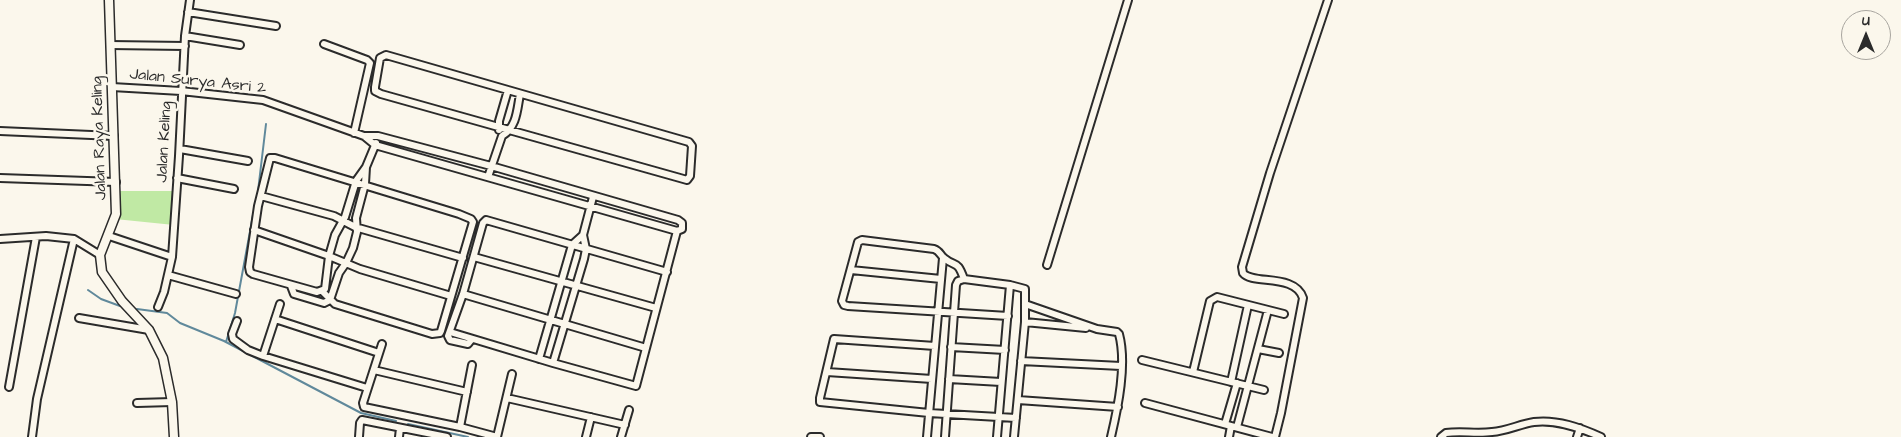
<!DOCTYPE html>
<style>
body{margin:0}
#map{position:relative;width:1901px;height:437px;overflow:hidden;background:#fbf7ec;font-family:"Architects Daughter",sans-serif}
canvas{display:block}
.north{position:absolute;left:1841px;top:10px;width:50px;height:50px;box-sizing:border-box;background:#fbf7ec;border:1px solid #a8a59f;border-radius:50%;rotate:0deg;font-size:14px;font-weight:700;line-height:20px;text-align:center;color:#2b2b2b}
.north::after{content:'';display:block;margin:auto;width:18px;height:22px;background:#2b2b2b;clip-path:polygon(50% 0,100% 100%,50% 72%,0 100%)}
</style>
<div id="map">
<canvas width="1901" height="437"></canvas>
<div class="north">U</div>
</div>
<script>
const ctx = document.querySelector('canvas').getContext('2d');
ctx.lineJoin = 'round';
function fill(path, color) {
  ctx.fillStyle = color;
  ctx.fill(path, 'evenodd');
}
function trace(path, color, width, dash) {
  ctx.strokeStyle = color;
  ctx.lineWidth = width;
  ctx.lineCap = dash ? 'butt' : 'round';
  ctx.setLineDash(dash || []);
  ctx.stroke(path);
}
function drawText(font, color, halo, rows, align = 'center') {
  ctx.font = font + ' "Architects Daughter",sans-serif';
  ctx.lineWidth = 5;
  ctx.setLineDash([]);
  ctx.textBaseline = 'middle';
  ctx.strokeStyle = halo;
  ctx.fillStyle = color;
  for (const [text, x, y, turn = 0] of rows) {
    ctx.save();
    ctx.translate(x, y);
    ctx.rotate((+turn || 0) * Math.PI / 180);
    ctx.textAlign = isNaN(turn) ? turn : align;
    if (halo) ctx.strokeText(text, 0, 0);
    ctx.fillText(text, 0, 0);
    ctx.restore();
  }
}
const green = new Path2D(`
 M116,191h61l-3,34 -59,-6z`);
const stream = new Path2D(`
 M258,191l8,-67
 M88,290l13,9 19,7
 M137,309l30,4 13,10 44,18 137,72 35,8
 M226,342l9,-29 18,-98
 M408,424l60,13`);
const minor = new Path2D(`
 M188,12l88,14
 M185,36l55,9
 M324,44l43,16 3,3 -16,70
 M110,45l75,1
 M386,55l303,87 3,4 -2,30 -3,4 -7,-2 -299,-84 -6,-3v-4l5,-29z
 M112,87l69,4 82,9 101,36 11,9 302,86
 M499,130v-9l9,-31
 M0,131l114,5
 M364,136h14l113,30 187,54 4,3v6l-5,2 -41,155 -83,-23 -103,-31
 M180,149l68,12
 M488,177l14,-41c15,-9 15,-26 18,-42
 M0,178l116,4
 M177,178l57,11
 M261,196l73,20 21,11 108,31
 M254,230l75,26 31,13 91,27
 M109,236l63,21
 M0,239l46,-3 28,3 26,16
 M474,257l182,51
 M1047,265l81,-265
 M851,270l90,9
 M168,275l68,19
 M964,279c-7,-20 -8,-11 -20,-21 -4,-3 -4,-7 -10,-9l-72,-9 -4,2 -16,59 2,4 4,1 160,10
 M291,286l3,8 30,9 6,-3 9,-27 7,-10 7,-15 4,-16 -1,-14 9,-34 1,-17 10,-24
 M322,291l13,13 97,30 8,-1 1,-2 32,-109 -2,-3 -12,-5 -184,-56h-5l-12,48 -9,61 1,5 3,2 64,18 8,-3 4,-33 6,-21 10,-18 11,-36 10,-14
 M463,294l183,54
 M1025,304l72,25 20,3 2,2c8,30 -1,73 -8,103
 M158,307l6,-15 8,-35 7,-101 6,-120 5,-36
 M79,318l70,12
 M275,319l104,34
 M237,321l-5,13 1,5 15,11 15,6 104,32
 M1025,322l61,6
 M472,339l-4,5 -18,-4 -2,-4 15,-42 20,-71 3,-3 181,52
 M382,344l-19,59 1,4 96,20 37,10
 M935,346l-101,-7 -14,59v4l109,11 87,5
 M951,347l54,3
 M1258,349l21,4
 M263,356l17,-52
 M539,359l33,-114 11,-10
 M1142,360l122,30
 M1021,361l100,5
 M553,363l31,-104 2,-10 -3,-14 10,-38
 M374,370l93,22
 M827,372l105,7
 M1193,372l17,-71 7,-4 67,17
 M949,379l52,3
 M1231,382l17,-77
 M9,387l27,-150
 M507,398l118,27
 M1018,400l100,7
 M137,403l35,-1
 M1145,403l127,34
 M1225,424l12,-41
 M460,427l12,-62
 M1237,427l31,-117
 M32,437l5,-38 37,-160
 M359,437l1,-14 2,-3 85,17
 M399,437l1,-9
 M497,437l15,-63
 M586,437l5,-20
 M621,437l8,-27
 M811,437h9
 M927,437l16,-179
 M945,437l11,-152 2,-4 6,-2 46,6 15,4v33l-11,115
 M997,437l13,-152
 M1229,437l2,-11
 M1275,437l6,-24 22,-115c-8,-25 -51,-13 -60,-25l-1,-6 28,-94 58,-173
 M1441,437l5,-4c15,-2 31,1 46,-1 15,-1 28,-8 42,-10 23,-3 47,6 67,15
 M1577,437l3,-9`);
const tertiary = new Path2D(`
 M109,0l7,214 -16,41 2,17 20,29 27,29 14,28 9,44 2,35`);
const streetNames = [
 ["Jalan Surya Asri 2",198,82,6],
 ["Jalan Raya Keling",100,138,-92],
 ["Jalan Keling",165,142,-87]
];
fill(green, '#c0e9a4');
trace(stream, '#60899b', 2);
trace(minor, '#2b2b2b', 10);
trace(tertiary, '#2b2b2b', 11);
trace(minor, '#fbf7ec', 6);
trace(tertiary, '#fbf7ec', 8);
drawText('16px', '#2b2b2b', '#fbf7ec', streetNames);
</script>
